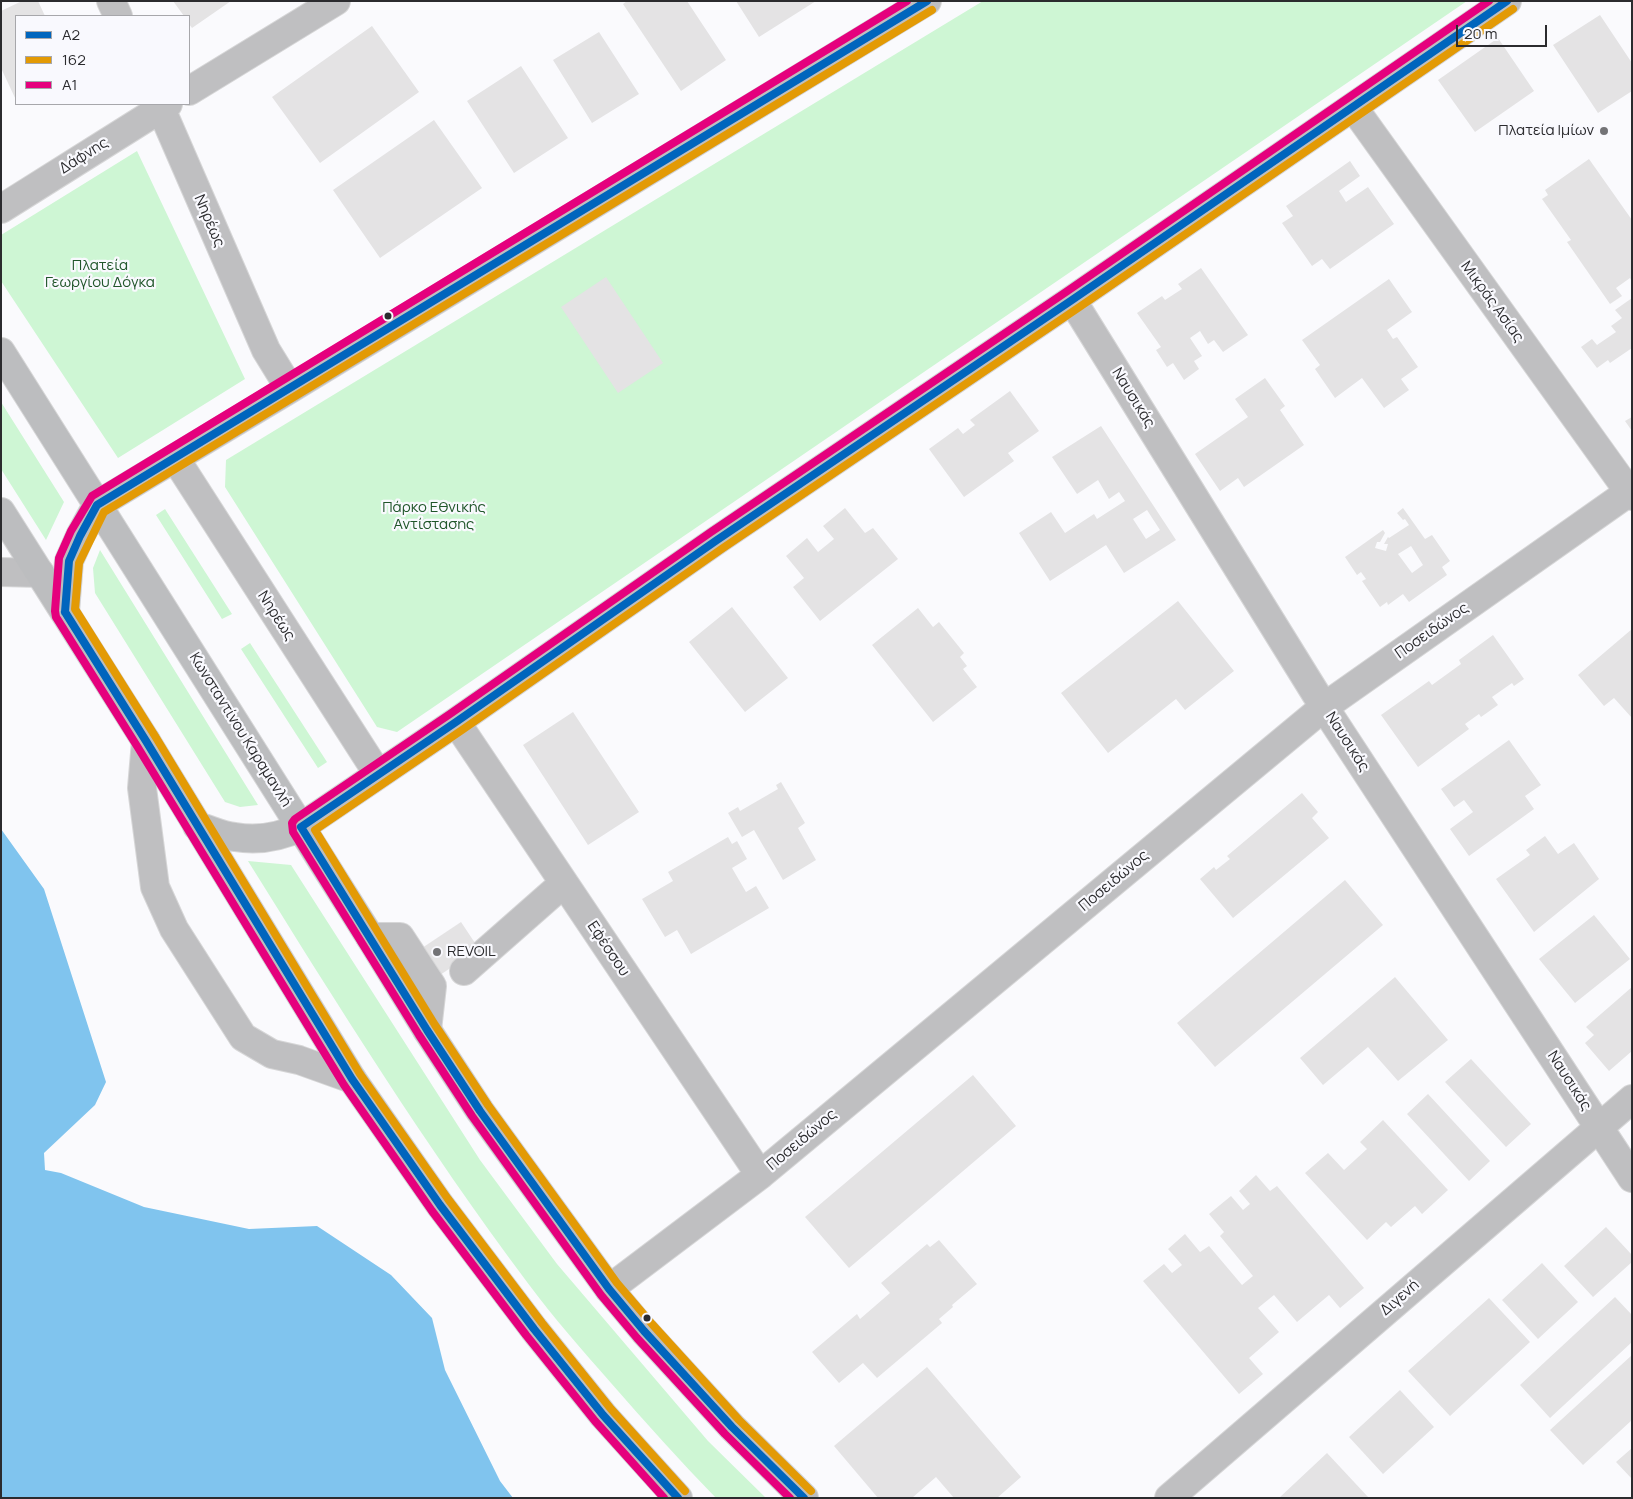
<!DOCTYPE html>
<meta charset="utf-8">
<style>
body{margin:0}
#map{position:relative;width:1633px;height:1499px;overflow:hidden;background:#fafafd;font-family:Manrope,sans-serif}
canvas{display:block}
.frame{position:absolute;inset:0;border:2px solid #2b2b2e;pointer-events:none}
.legend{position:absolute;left:15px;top:15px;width:175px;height:90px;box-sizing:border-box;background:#f9f9fe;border:1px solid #a7a7ab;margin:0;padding:6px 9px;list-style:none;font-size:15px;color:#2b2b2e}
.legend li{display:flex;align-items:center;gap:10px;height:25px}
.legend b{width:25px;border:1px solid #a7a7ab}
.scale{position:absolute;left:1456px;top:25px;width:91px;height:22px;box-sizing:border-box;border:2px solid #2b2b2e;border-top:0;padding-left:6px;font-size:15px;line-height:18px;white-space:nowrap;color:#2b2b2e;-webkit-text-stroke:4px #f9f9fe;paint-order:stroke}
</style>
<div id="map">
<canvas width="1633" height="1499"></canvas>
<div class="frame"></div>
<ul class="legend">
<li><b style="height:6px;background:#0065bd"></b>Α2</li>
<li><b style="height:6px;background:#e39a05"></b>162</li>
<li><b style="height:6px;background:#e5007d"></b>Α1</li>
</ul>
<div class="scale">20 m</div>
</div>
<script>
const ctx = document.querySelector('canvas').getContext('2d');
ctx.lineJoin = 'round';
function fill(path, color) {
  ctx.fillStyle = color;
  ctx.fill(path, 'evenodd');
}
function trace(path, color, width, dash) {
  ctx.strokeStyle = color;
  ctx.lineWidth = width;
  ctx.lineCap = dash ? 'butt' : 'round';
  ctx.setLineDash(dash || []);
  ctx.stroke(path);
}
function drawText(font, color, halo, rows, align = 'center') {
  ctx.font = font + ' Manrope,sans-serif';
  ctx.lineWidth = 4.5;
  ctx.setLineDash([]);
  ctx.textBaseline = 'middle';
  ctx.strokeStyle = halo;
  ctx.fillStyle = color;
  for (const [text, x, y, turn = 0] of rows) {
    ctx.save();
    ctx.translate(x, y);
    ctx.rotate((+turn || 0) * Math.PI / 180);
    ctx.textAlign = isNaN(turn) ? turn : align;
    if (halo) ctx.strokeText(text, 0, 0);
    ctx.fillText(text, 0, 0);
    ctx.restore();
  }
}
const green = new Path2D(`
 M983,1h484l-1070,731 -20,-5 -152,-240 1,-27z
 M137,151l108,228 -127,79 -117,-177v-46z
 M1,402l63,100 -18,38 -45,-71z
 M165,509l67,105 -10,5 -66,-104z
 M100,550l158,255 -18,2 -15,-5 -130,-209 -2,-25z
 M250,643l77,119 -9,6 -77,-119z
 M248,861l43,4 189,295 77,104 151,177 58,57h-50c-36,-37 -71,-76 -105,-115 -29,-33 -58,-66 -84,-101 -101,-135 -190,-278 -279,-421z`);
const water = new Path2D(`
 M1,829l43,60 62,193 -11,23 -51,48 1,17 16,3 83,34 105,22 68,-3 74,49 41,43 13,52 55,111 13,17h-512z`);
const building = new Path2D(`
 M22,1h16l7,15h-29v84l-15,-32v-57z
 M173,1h58l-39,27 -3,-4v-8h-5z
 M627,1h60l39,59 -45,31 -58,-87z
 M736,1h80l-57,36z
 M1600,15l32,48v28l-34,22 -45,-68z
 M372,26l47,66 -99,71 -48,-66z
 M599,32l40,62 -47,29 -39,-63z
 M1498,38l36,53 -59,41 -37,-52z
 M521,66l47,72 -54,35 -47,-72z
 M434,120l48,68 -102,70 -47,-68z
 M1589,159l43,61v62l-2,-4 -14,10 6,8 -12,8 -43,-62 4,-2 -29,-41 6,-4 -3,-5z
 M1350,161l10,15 -21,15 7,11 22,-15 26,37 -64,45 -8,-10 -10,7 -30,-43 11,-7 -7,-10z
 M1201,268l47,67 -25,17 -9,-12 -6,4 -8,-13 -10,7 12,18 -8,5 5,8 -15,11 -11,-17 -6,4 -11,-17 5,-3 -24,-34 25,-17 3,4 17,-11 -4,-5z
 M606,277l57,86 -45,30 -57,-86z
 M1389,279l23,33 -25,18 6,9 4,-2 21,30 -17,12 8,11 -25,18 -22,-30 -27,20 -20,-29 5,-4 -18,-25z
 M1632,298v50l-22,15 -2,-3 -11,8 -16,-21 11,-8 5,6 19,-13 -5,-6 11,-8 -7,-8z
 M1265,378l20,28 -5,4 24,35 -60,42 -6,-9 -18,13 -25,-37 53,-37 -13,-18z
 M1010,391l29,40 -31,22 6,8 -50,36 -35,-48 29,-21 5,6 12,-9 -5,-5z
 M1632,417v14l-7,-10z
 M1101,426l75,114 -52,33 -18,-28 -56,36 -31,-48 32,-21 14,21 29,-19 3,5 28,-18 -6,-9 -10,7 -11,-19 -21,14 -25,-37zM1147,510l13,20 -14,9 -13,-20z
 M845,508l20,25 8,-5 25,31 -78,62 -27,-34 11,-9 -18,-22 21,-18 11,14 16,-13 -11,-13z
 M1403,508l22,31 7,-4 18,26 -8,6 5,8 -38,27 -6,-8 -15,11 -1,-3 -7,5 -18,-26 4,-2 -5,-7 -4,3 -12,-18 38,-27 2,3 -5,9h-3l-2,6 11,3 2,-7h-4l4,-7 1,1 20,-13 -4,-6 -2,1 -6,-7zM1411,546l12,19 -11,8 -14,-19z
 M1178,601l56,70 -49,39 -9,-11 -68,54 -47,-60z
 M732,607l56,71 -43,34 -56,-70z
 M918,608l15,19 6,-5 25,31 -4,4 7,9 -4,3 14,18 -44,35 -61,-77z
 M1632,629v89l-18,-20 -10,8 -26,-31z
 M1493,635l31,44 -10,7 -2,-3 -20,14 6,8 -17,12 -2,-3 -14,10 4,5 -51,38 -37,-52 48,-34 3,4 29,-21 -2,-4z
 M573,712l66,100 -51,33 -65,-100z
 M1509,740l32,45 -16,11 9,13 -65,47 -19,-27 23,-17 -9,-12 -10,7 -13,-18z
 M781,782l24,41 -7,5 18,32 -33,20 -29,-50 -12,7 -14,-24 10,-6 2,4 38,-22 -2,-4z
 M1302,793l16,19 -6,6 17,20 -96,80 -33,-39 14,-12 2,3 14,-11 -3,-3z
 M1545,836l13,18 16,-11 25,36 -65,53 -38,-53 34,-24 -4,-5z
 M728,837l4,7 5,-3 10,18 -15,9 14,24 10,-6 13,22 -78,46 -14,-24 -12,7 -23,-38 31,-18 -5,-9z
 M1345,880l38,45 -168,142 -38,-44z
 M1594,915l36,44 -55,44 -36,-44z
 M461,922l18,27 -42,28 -18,-27z
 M1395,977l53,63 -50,41 -30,-34 -45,38 -23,-27z
 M1632,987v64l-23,20 -24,-28 9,-8 -8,-8z
 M1471,1059l60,65 -25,23 -61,-65z
 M973,1075l43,51 -167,142 -44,-51z
 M1428,1094l62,67 -21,20 -62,-67z
 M1383,1120l65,70 -26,24 -7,-8 -24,21 -5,-5 -19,18 -62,-67 23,-20 16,17 23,-21 -7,-7z
 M1256,1175l14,16 7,-5 87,102 -24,20 -11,-13 -32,27 -23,-27 -16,13 21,24 -30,26 14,16 -24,20 -96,-113 21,-17 8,9 10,-8 -14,-16 17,-15 15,18 9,-6 33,39 11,-9 -33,-40 4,-4 -15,-18 22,-18 12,14 7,-6 -11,-13z
 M1606,1227l26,28v7l-39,35 -29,-31z
 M939,1240l38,44 -25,21 1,2 -14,12 3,4 -65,55 -14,-15 -24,20 -27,-31 45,-38 3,5 30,-26 -9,-10 46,-39 3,3z
 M1542,1263l36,39 -40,37 -36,-39z
 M1615,1297l17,18v27l-82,76 -30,-33z
 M1489,1298l41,44 -80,74 -42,-45z
 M1632,1355v65l-49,45 -33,-35z
 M927,1367l94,110 -24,21h-43l-18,-21 -24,21h-34l-44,-52z
 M1400,1390l34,37 -51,47 -34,-37z
 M1632,1448v31l-16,-17z
 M1327,1453l42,45h-90z`);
const minor = new Path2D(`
 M111,1l7,15
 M189,91l147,-90
 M159,104l107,246 24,39
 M1353,107l279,389
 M1,209l167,-105
 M1072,300l252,407 308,471
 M175,458l203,316
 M97,505l193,-116 637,-388
 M1,572l39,1
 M456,722l304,453
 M146,741l-4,47 13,99 19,42 69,108 29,17 27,6 53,19
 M301,827l155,-105 261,-182 355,-240 435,-299
 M370,937h30l32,49 -5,44
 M464,971l100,-88
 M609,1289l151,-114 564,-468 308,-217
 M1169,1498l463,-399`);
const highway = new Path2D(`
 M1,352l369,585 57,93 53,81 129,178 35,42 88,96 72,71
 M1,512l145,229 206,338 88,126 94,124 69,86 75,83
 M65,612l4,-51 11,-25 17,-31
 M197,826c12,3 25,10 38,11 23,4 45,0 66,-10`);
const bus1 = new Path2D(`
 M65,612l4,-51 11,-25 17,-31 830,-504
 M65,612l81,129 206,338 88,126 94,124 69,86 75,83
 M301,827l155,-105 261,-182 355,-240 435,-299
 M301,827l126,203 53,81 129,178 35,42 88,96 72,71`);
const bus2 = new Path2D(`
 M685,1491l-74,-82 -69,-86 -94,-124 -88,-125 -205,-338 -80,-127 4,-46 25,-51 828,-502
 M811,1491l-72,-71 -87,-96 -35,-41 -129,-178 -53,-80 -120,-195 147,-100 261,-182 355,-240 435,-299`);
const bus3 = new Path2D(`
 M664,1498l-69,-77 -69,-86 -94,-124 -88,-126 -207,-339 -81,-129 -1,-6 4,-53 12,-27 21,-35 815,-495
 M790,1498l-65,-64 -88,-96 -36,-43 -129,-179 -53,-81 -126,-203 -1,-9 3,-4 155,-105 261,-182 355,-240 423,-291`);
const markers = [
 [1604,131,5,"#737376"],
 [388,316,4.5,"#2b2b2e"],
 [437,952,5,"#737376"],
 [647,1318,4.5,"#2b2b2e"]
];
const poiNames = [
 ["Πλατεία Ιμίων",1594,131],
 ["REVOIL",447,952,"left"]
];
const streetNames = [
 ["Δάφνης",84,156,-32],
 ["Νηρέως",209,221,67],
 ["Μικράς Ασίας",1492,302,54],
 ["Ναυσικάς",1133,398,58],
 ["Νηρέως",276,616,57],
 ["Ποσειδώνος",1432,631,-35],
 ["Κωνσταντίνου Καραμανλή",240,730,58],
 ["Ναυσικάς",1347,742,57],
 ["Ποσειδώνος",1114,881,-40],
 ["Εφέσσου",608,949,56],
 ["Ναυσικάς",1569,1081,57],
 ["Ποσειδώνος",802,1140,-40],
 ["Διγενή",1400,1298,-41]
];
const parkNames = [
 ["Πλατεία",100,266],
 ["Γεωργίου Δόγκα",100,283],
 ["Πάρκο Εθνικής",434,508],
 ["Αντίστασης",434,525]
];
fill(green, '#cef6d4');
fill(water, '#80c4ee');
fill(building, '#e4e3e4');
trace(minor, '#d6d6d7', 30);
trace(highway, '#d6d6d7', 30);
trace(minor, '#bfbfc1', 28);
trace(highway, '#bcbdbf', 28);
trace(bus1, '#0065bd', 8);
trace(bus2, '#e39a05', 8);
trace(bus3, '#e5007d', 8);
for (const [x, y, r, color] of markers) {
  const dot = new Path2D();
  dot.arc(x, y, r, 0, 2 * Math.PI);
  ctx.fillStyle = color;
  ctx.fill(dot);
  trace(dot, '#f9f9fe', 2);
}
drawText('15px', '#2b2b2e', '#f9f9fe', poiNames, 'right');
drawText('15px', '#2b2b2e', '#f9f9fe', streetNames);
drawText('15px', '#20562a', '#f9f9fe', parkNames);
</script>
